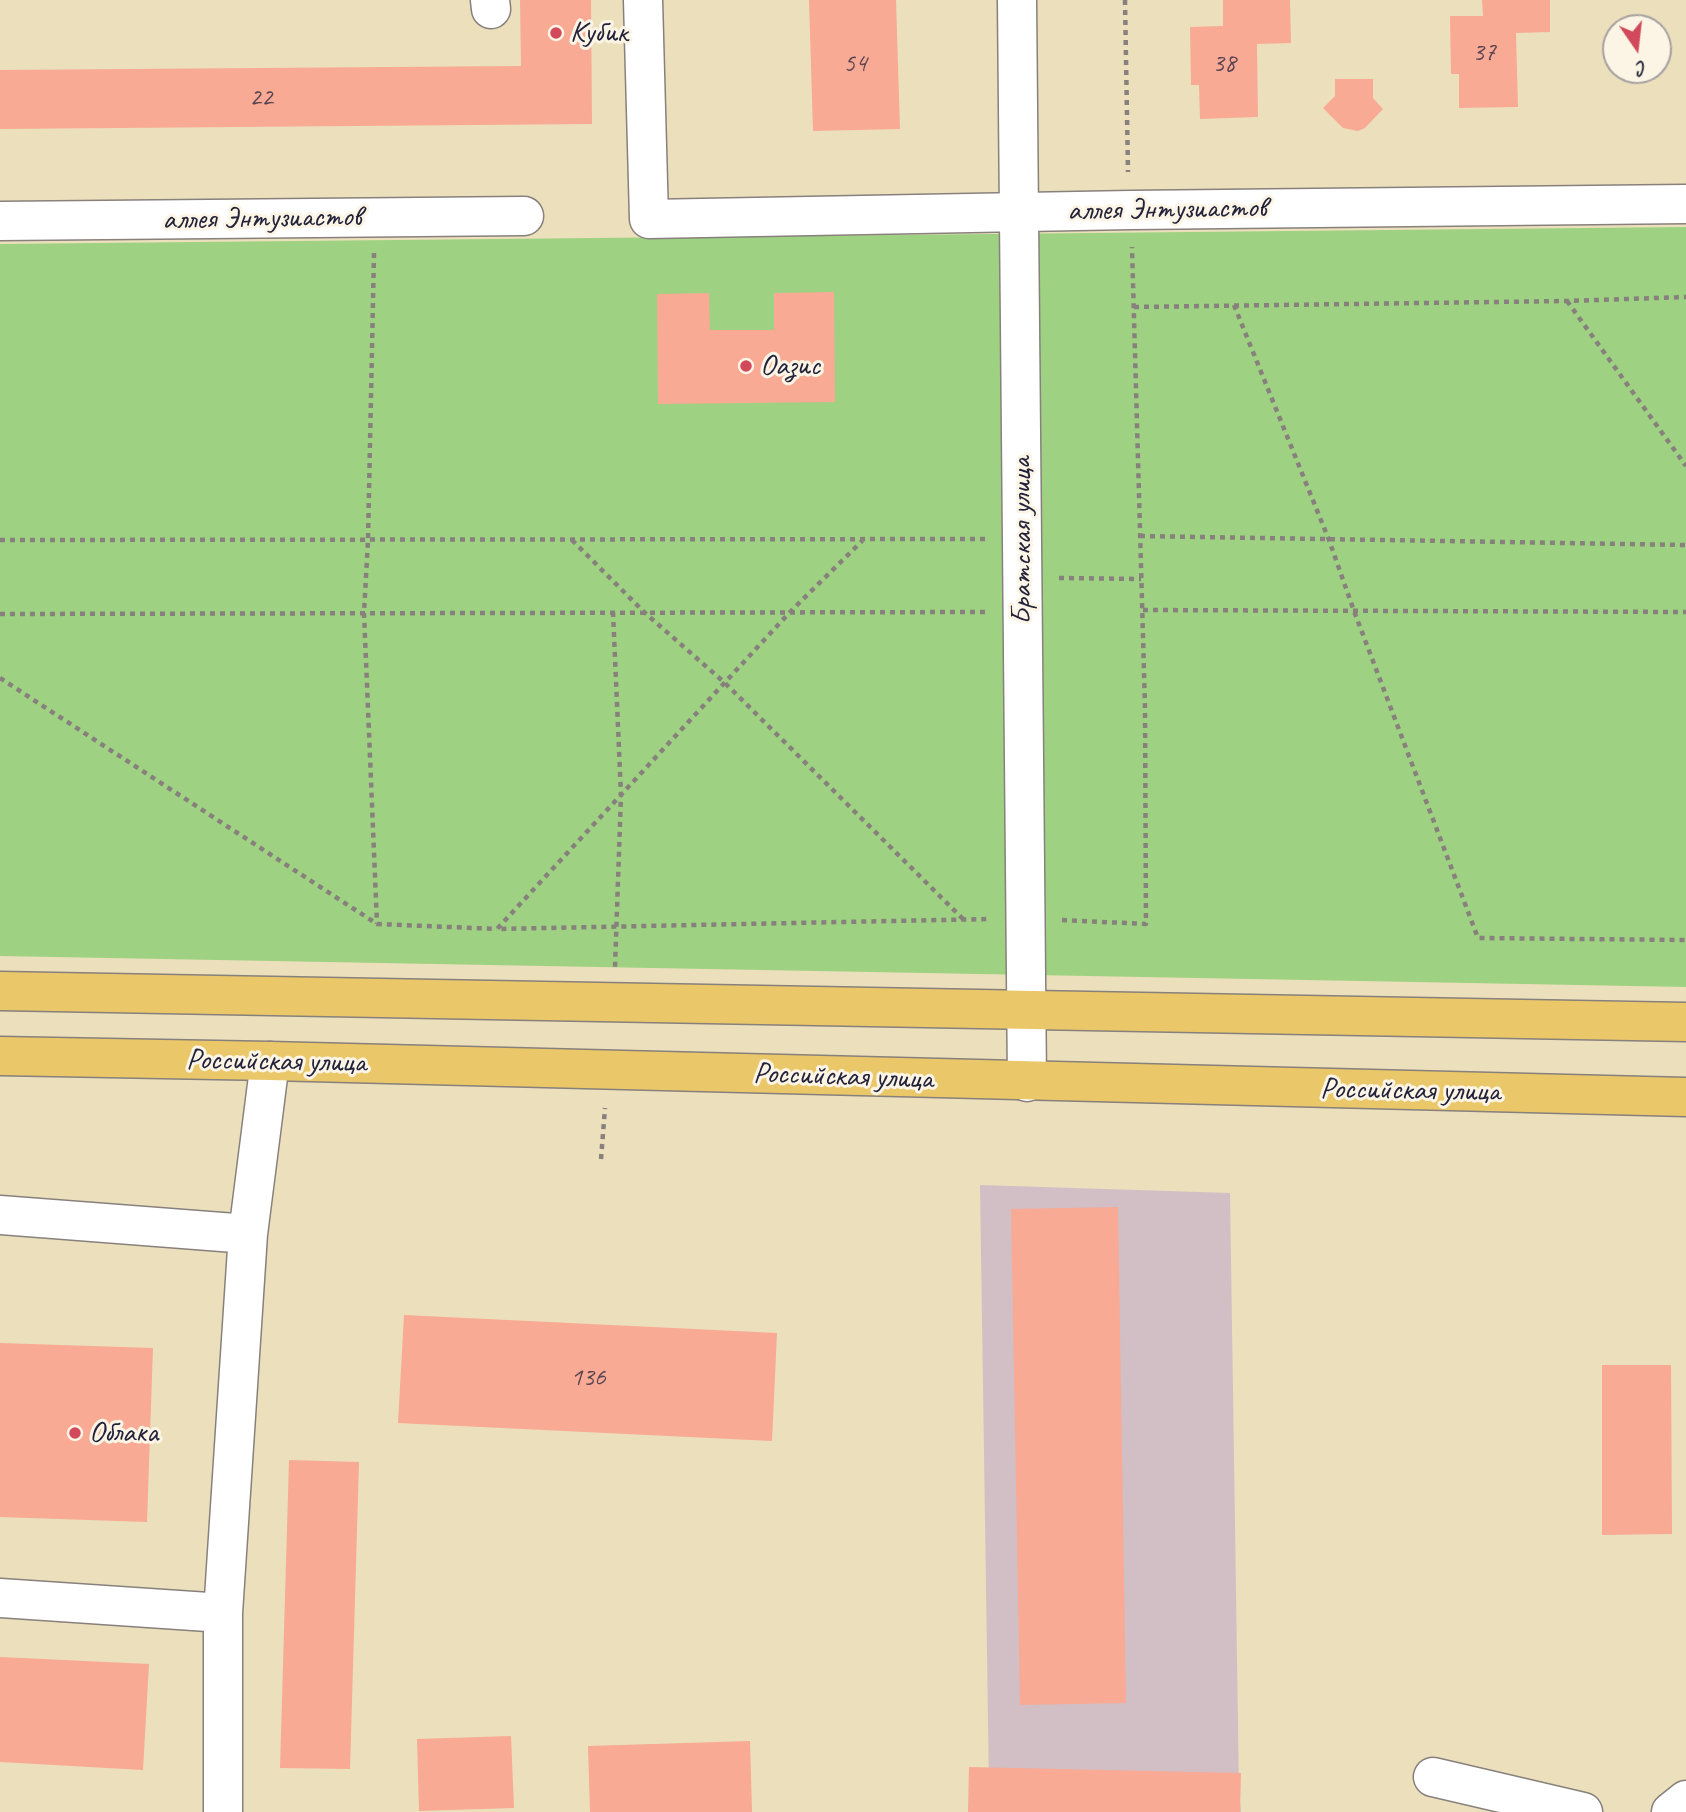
<!DOCTYPE html>
<meta charset="utf-8">
<style>
body{margin:0}
#map{position:relative;width:1686px;height:1812px;overflow:hidden;background:#ecdfbc;font-family:Caveat,sans-serif}
canvas{display:block}
.north{position:absolute;left:1602px;top:14px;width:70px;height:70px;box-sizing:border-box;background:#fcf5e5;border:2px solid #a5a1a1;border-radius:50%;rotate:166deg;font-size:19px;font-weight:700;line-height:28px;text-align:center;color:#22223b}
.north::after{content:'';display:block;margin:auto;width:24px;height:32px;background:#d1495b;clip-path:polygon(50% 0,100% 100%,50% 72%,0 100%)}
</style>
<div id="map">
<canvas width="1686" height="1812"></canvas>
<div class="north">С</div>
</div>
<script>
const ctx = document.querySelector('canvas').getContext('2d');
ctx.lineJoin = 'round';
function fill(path, color) {
  ctx.fillStyle = color;
  ctx.fill(path, 'evenodd');
}
function trace(path, color, width, dash) {
  ctx.strokeStyle = color;
  ctx.lineWidth = width;
  ctx.lineCap = dash ? 'butt' : 'round';
  ctx.setLineDash(dash || []);
  ctx.stroke(path);
}
function drawText(font, color, halo, rows, align = 'center') {
  ctx.font = font + ' Caveat,sans-serif';
  ctx.lineWidth = 6;
  ctx.setLineDash([]);
  ctx.textBaseline = 'middle';
  ctx.strokeStyle = halo;
  ctx.fillStyle = color;
  for (const [text, x, y, turn = 0] of rows) {
    ctx.save();
    ctx.translate(x, y);
    ctx.rotate((+turn || 0) * Math.PI / 180);
    ctx.textAlign = isNaN(turn) ? turn : align;
    if (halo) ctx.strokeText(text, 0, 0);
    ctx.fillText(text, 0, 0);
    ctx.restore();
  }
}
const industrial = new Path2D(`
 M980,1185l250,8 9,598 2,21h-255l3,-25z`);
const green = new Path2D(`
 M1686,227v760l-1686,-31v-712z`);
const building = new Path2D(`
 M520,0h71l1,124 -592,5v-59l521,-4z
 M809,0h87l4,129 -87,2z
 M1223,0h67l1,43 -34,1 1,73 -58,2 -1,-34h-8l-1,-58 33,-1z
 M1482,0h68v32l-34,1 2,74 -59,1v-34h-8l-1,-58h33z
 M1335,79h38v19l10,11 -18,19 -7,3 -15,-3 -20,-20 12,-12z
 M834,292l1,110 -177,2 -1,-110 52,-1 1,37h64v-37z
 M1118,1207l8,496 -106,2 -9,-496z
 M404,1315l373,18 -5,108 -374,-18z
 M0,1343l153,5 -6,174 -147,-5z
 M1602,1365h69l1,169 -70,1z
 M289,1460l70,2 -9,307 -70,-1z
 M0,1657l149,7 -6,106 -143,-8z
 M511,1736l3,72 -95,3 -2,-72z
 M750,1741l2,71h-162l-2,-66z
 M969,1767l272,6 -1,39h-272z`);
const path = new Path2D(`
 M1125,0l3,172
 M374,253l-6,287 -4,73 13,311
 M1567,301l119,165
 M1234,305l95,235 25,71 124,327 208,2
 M1134,307l433,-6 119,-4
 M1140,536l546,9
 M864,539l-74,73 -293,317 493,-10
 M0,540l986,-1
 M572,540l72,72 81,71 238,236
 M1059,578l82,1
 M1143,610l543,2
 M613,612l8,183 -6,172
 M0,614l987,-2
 M0,678l377,246 120,5
 M1062,920l84,4 -1,-216 -13,-461
 M601,1159l4,-51`);
const minor = new Path2D(`
 M490,0l1,9
 M643,0l6,219 482,-9 555,-6
 M1017,0l10,1082
 M0,221l524,-5
 M0,1215l248,19
 M0,1598l223,15
 M1433,1777l150,35
 M223,1812v-199l25,-379 22,-173
 M1671,1812l15,-12`);
const major = new Path2D(`
 M0,991l1686,31
 M0,1056l270,5 1416,36`);
const markers = [
 [556,33,7,"#d1495b"],
 [746,366,7,"#d1495b"],
 [75,1433,7,"#d1495b"]
];
const numberNames = [
 ["37",1484,53],
 ["54",855,64],
 ["38",1224,64],
 ["22",261,98],
 ["136",588,1378]
];
const poiNames = [
 ["Кубик",570,33],
 ["Оазис",760,366],
 ["Облака",89,1433]
];
const streetNames = [
 ["аллея Энтузиастов",1167,210,-1],
 ["аллея Энтузиастов",262,219,-1],
 ["Братская улица",1022,541,-90],
 ["Российская улица",276,1062,1],
 ["Российская улица",843,1077,2],
 ["Российская улица",1410,1091,1]
];
fill(industrial, '#d2bec5');
fill(green, '#9ed282');
fill(building, '#f8aa94');
trace(minor, '#87807c', 41);
trace(major, '#87807c', 41);
trace(path, '#87807c', 4.5, [5, 5]);
trace(minor, '#fff', 38);
trace(major, '#eac769', 38);
for (const [x, y, r, color] of markers) {
  const dot = new Path2D();
  dot.arc(x, y, r, 0, 2 * Math.PI);
  ctx.fillStyle = color;
  ctx.fill(dot);
  trace(dot, '#fcf5e5', 2.5);
}
drawText('26px', '#584451', null, numberNames);
drawText('30px', '#22223b', '#fcf5e5', poiNames, 'left');
drawText('30px', '#22223b', '#fcf5e5', streetNames);
</script>
